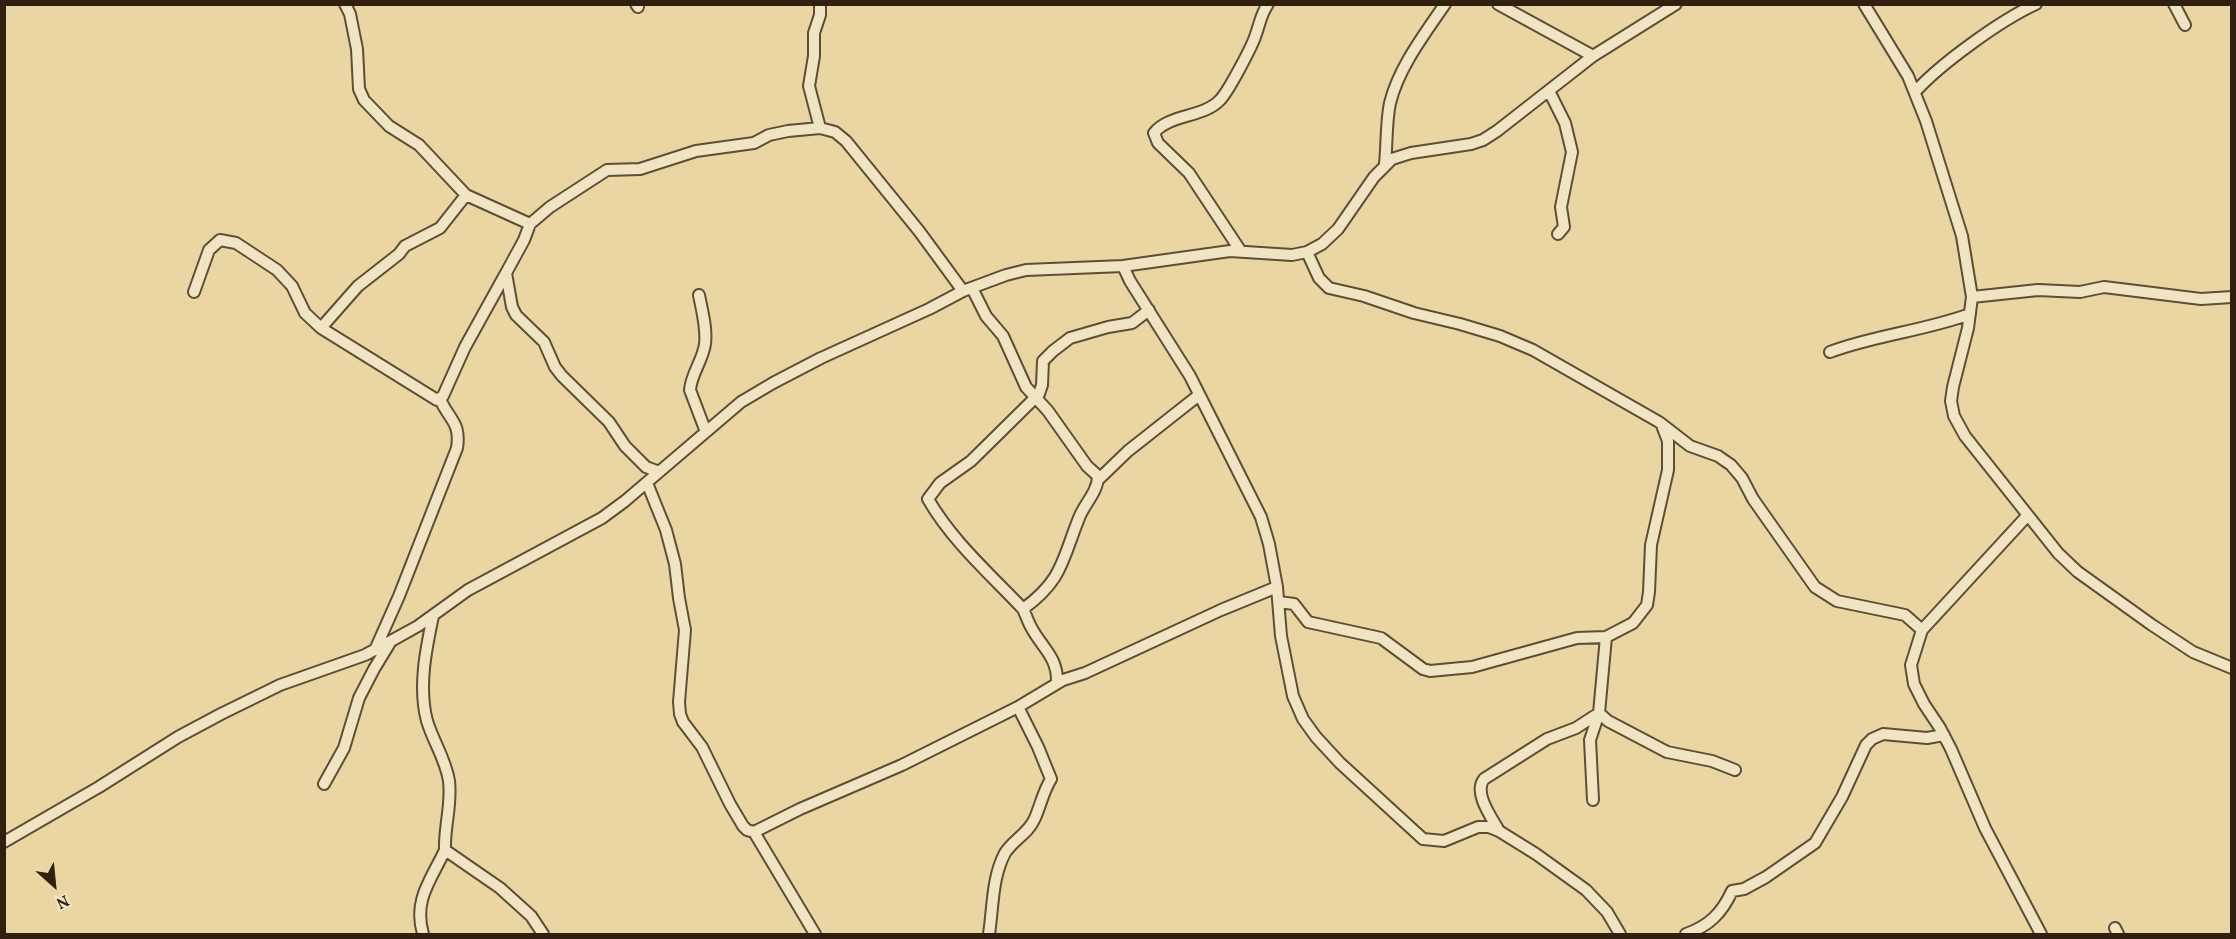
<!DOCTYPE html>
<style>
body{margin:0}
#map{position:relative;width:2236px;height:939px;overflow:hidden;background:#e9d6a3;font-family:Vollkorn,serif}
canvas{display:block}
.frame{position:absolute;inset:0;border:6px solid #312010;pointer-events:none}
.north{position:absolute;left:24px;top:855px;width:60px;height:60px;-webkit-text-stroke:4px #f1e4c3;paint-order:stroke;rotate:153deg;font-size:16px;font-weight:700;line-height:24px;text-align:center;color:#312010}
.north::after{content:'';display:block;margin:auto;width:21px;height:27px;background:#312010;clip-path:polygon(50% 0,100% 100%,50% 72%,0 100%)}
</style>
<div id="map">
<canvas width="2236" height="939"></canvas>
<div class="frame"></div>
<div class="north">N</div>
</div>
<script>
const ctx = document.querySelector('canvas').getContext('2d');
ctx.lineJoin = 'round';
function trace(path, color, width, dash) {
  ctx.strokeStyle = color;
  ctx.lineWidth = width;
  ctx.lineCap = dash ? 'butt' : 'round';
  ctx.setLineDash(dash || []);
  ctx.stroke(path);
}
const minor = new Path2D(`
 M345,4l5,10 7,35 2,40 5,11 25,26 30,19 47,50 64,29
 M636,4l2,3
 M820,4v11l-6,18v23l-5,30 11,42
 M1498,4l95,52
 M1864,4l44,72 18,45 36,115 10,61 -4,31 -15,59 -2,14 3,15 11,20 93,117 20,19 74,53 41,27 39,16
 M2174,4l11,21
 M1549,91l16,32 7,29 -11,55 3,20 -6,7
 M1915,92c25,-28 86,-72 121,-88
 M1385,164c2,-20 1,-42 5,-61 9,-36 34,-68 55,-99
 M1240,250l-51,-77 -31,-30 -4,-10c15,-19 49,-15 66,-33 8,-8 33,-55 36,-66 4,-11 5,-20 12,-30
 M1307,252l12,26 10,10 35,8 50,17 46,11 40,12 33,14 126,72 31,24 28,10 13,9 11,13 11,21 62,88 22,14 68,14 17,15
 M1123,266l7,15 60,95 71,141 8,27 8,43 4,49 12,60 10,23 13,18 24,26 83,76 21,2 34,-14h11l10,4 37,23 50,36 21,22 13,22
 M972,288l14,28 17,20 23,51 22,24 39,55 11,10c0,16 -14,28 -19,42 -17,42 -16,62 -56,91 3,6 5,13 8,18 11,21 27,30 26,56
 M194,292l15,-42 11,-10 16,3 41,27 15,16 13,27 16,15 116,72 6,-4 22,-49 41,-74
 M699,295c3,16 8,33 6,49 -2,16 -14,30 -15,46l16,42
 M1972,297l66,-7 42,2 24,-5 97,12 31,-2
 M321,328l37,-42 41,-32 6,-8 35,-18 26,-33
 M1830,352c45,-17 94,-21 140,-38
 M659,472l-13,-5 -21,-21 -16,-24 -47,-46 -7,-9 -11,-25 -28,-27 -4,-8 -6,-34 18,-33 6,-16 20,-17 57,-37 33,-1 56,-18 58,-8 15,-8 19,-4 32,-3 15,4 11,9 73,90 44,60
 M1099,479l29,-28 71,-56
 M647,483l19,47 9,34 4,34 6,32 -6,72 1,12 3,8 19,25 28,57 13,22 4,4 7,2 61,102
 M2027,516l-105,114 -11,35 3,19 10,20 16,24 11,21 34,79 56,106
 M1279,602l15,2 14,18 73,16 42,31 7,2 42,-4 105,-29 29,-1 27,-14 14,-18 2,-13 2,-47 17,-75v-29l-5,-13
 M1023,609c-32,-34 -71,-68 -95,-110l12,-16 31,-22 68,-67 3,-9 1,-24 10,-10 17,-13 38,-11 24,-4 17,-13
 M433,616c-7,33 -15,71 -6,105 6,20 19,39 22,60 3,24 -5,46 -4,69l55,38 31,28 12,18
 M375,650l24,-54 58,-148c4,-26 -8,-28 -17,-49
 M324,784l20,-36 15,-50 15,-29 17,-28
 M1593,800l-3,-60 9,-27 7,-76
 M1499,831c-7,-13 -26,-38 -15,-52l63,-40 29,-11 23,-15 9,8 59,31 45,9 23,9
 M754,832l46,-23 102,-44 116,-58 45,-27 22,-7 136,-63 56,-23
 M4,842l95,-55 79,-50 43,-23 59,-29 85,-30 26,-14 27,-15 50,-36 134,-72 23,-17 116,-99 32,-19 48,-25 108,-49 34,-18 43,-16 20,-5 97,-4 107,-15 62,4 15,-3 15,-8 16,-15 36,-52 18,-18 19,-6 60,-9 12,-4 14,-9 96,-75 83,-52
 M2115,928l3,6
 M423,934c-10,-34 8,-54 22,-84
 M989,934c4,-26 3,-57 16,-81 8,-13 24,-20 30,-35 6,-14 8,-26 16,-39l-13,-32 -20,-40
 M1686,934c23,-8 36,-21 46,-43l12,-2 22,-12 49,-34 27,-46 24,-52 6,-6 11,-5 44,4 17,-3`);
trace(minor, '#5f4e35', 14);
trace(minor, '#f1e4c3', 10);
</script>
